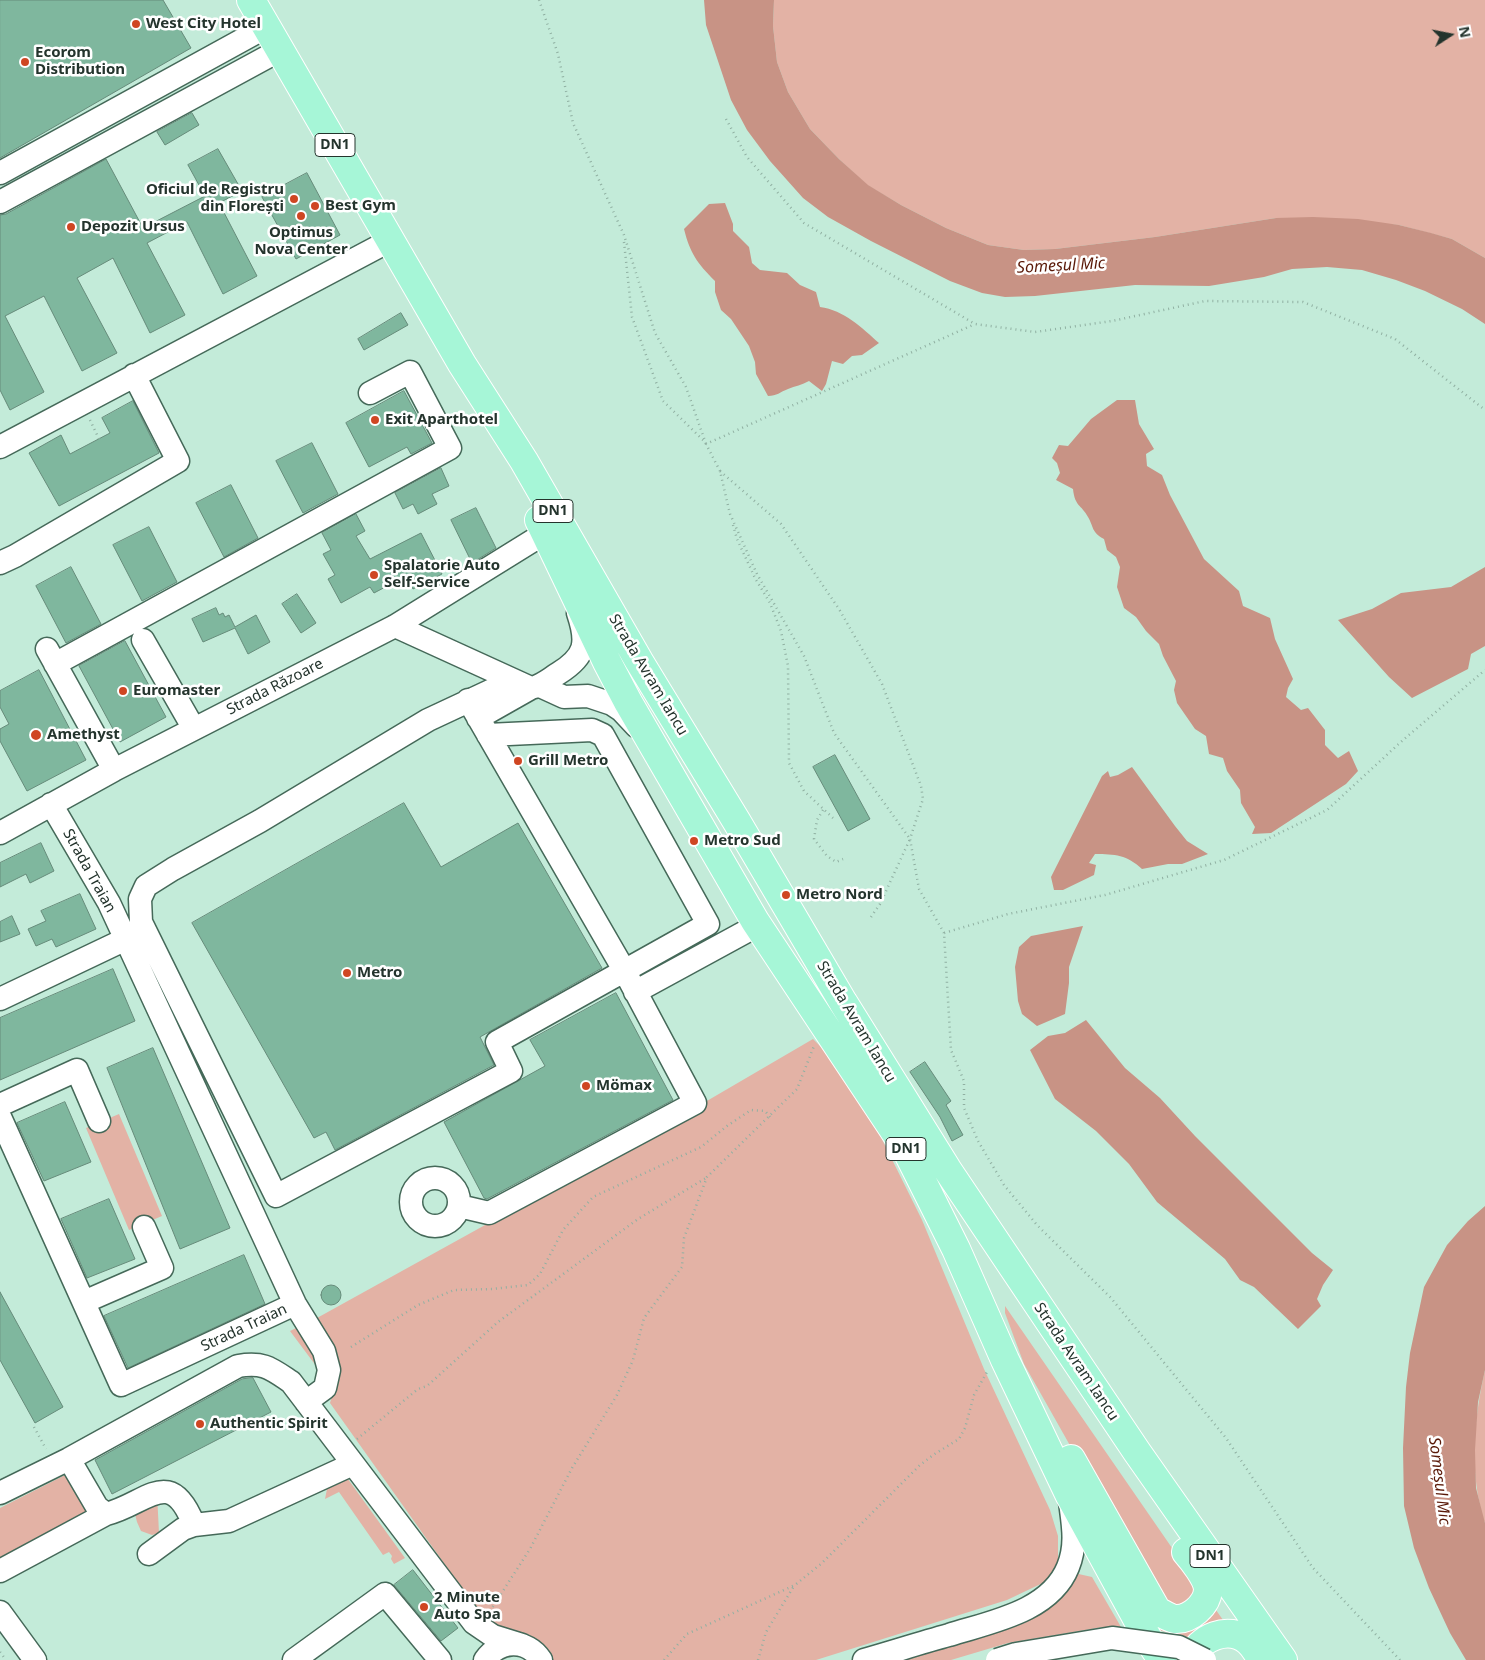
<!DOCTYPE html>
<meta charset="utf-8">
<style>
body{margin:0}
#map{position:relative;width:1485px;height:1660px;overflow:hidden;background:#c3ebd9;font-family:"Noto Sans",sans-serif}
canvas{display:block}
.north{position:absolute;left:1425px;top:10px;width:50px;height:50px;-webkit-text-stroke:4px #fff;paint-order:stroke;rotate:79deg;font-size:14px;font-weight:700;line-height:20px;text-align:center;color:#24342d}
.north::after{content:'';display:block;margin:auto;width:18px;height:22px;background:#24342d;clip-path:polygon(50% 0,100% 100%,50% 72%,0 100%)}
</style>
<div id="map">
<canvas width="1485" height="1660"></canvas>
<div class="north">N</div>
</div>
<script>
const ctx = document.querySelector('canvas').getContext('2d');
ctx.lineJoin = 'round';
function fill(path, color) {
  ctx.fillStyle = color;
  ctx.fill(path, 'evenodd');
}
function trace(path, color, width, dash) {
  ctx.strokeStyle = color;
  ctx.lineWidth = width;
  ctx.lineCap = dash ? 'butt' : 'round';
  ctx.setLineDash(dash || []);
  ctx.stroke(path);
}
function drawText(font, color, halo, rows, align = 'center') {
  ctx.font = font + ' "Noto Sans",sans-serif';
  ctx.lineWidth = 5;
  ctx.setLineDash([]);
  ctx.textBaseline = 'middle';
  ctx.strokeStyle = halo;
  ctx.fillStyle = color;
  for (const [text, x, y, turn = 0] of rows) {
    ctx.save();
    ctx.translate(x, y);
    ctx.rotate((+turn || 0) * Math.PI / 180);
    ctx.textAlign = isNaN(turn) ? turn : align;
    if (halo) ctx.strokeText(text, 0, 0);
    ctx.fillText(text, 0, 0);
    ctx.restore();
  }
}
const green = new Path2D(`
 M774,0h711v258l-33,-19 -53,-14 -123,-7 -121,19 -100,12 -31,1 -36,-5 -42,-17 -45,-23 -34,-20 -28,-26 -29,-30 -22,-37 -11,-30 -4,-36z
 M813,1039l8,8 50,70 51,103 62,149 66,141 8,26v26l-9,18 -42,20 -191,60h-269l-40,-29 -27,-17 -150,-211 4,-13 -44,-59 27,-13 347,-192z
 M119,1114l43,102 -33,14 -43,-102z
 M1005,1306l185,268 7,17 -10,16 -28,-4 -135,-239 -19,-51z
 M1485,1370v153c-3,-5 -4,-12 -5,-18 -10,-44 -5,-91 5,-135z
 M77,1469l20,38 -20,12 -77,39v-50z
 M345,1475l60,83 -11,6 -3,-5 1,-3 -3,-4 -6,3 -44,-63 -14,7 3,-15z
 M157,1493l2,40 -7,2 -11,-4 -4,-9 -3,-12z
 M1074,1573l18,4 29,50h-18l-95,16 -57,17h-57z
 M1211,1603l17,24 -36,12 -34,-9 -4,-9z`);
const water = new Path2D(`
 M704,0h70l-1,26 4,36 11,30 22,37 29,30 29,26 33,20 45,23 42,17 36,5 31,-1 100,-12 121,-19 37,-1 45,2 41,6 32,8 21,6 33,19v66l-23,-15 -37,-18 -29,-11 -34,-10 -35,-3 -35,2 -28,8 -55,9 -74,-1 -100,11 -30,1 -23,-4 -32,-12 -79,-40 -43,-24 -25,-19 -33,-37 -23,-31 -16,-30 -25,-75z
 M725,203l8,21v7l16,16 3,16 8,7 27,3 13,12 16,7 4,15c24,3 42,21 59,36l-17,12 -10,1 -9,8 -11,-3 -6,23 -4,7 -13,-10c-7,4 -14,5 -21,8 -8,3 -11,7 -20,7l-12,-22 -1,-12 -6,-16 -18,-27 -10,-9 -6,-18v-11c-18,-18 -25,-28 -31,-52l25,-25z
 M1117,400h18l4,24 15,25 -8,5 1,12 15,9 8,20 34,64 35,32 4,15 27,12 5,21 18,40 -5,9 -2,9 15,13 7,-2 17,22v15l13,13 11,-7 9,20 -12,13 -75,49 -19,1 3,-7 -14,-24 -1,-13 -13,-19 -4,-13 -14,-4 -3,-18 -11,-7 -18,-26 -3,-13 2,-9 -13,-25 -4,-12 -13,-13 -10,-14 -12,-9 -7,-21 3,-20 -4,-10 -9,-7 -3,-11c-13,-7 -10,-12 -16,-22 -7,-13 -13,-10 -15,-28l-17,-9 4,-7 -3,-10 -5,-5 7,-13 9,1 23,-27z
 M1485,567v79l-14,8 -3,15 -56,29 -23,-21 -51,-57 34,-11 29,-16 50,-6z
 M1132,767l43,59 12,15 21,13 -26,10h-14l-26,5c-15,-14 -27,-15 -47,-15l-6,9 7,2 -2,10 -31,15h-9l-3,-13 51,-101 6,-5 2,6 8,-2z
 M1083,926l-14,41v16l-4,31 -28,12 -15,-12 -4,-13 -3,-34 4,-20 12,-11z
 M1086,1020l39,48 35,30 35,38 117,117 21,17 -10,15 -6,14 4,7 -23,23 -44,-42 -14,-7 -15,-21 -68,-57 -28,-38 -33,-33 -41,-32 -25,-49 18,-14 17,-3z
 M1485,1206v164l-7,32 -3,48 1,38 9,35v137h-19l-16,-27 -21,-45 -15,-40 -10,-42 -1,-58 3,-61 4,-34 14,-66 23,-42 21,-24z`);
const building = new Path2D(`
 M0,0h163l28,48 -191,110z
 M192,113l7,12 -34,20 -8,-13z
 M218,149l24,42 -23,12 38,73 -34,18 -36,-72 -40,21 38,72 -35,18 -37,-75 -36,20 40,75 -35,18 -38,-75 -39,20 39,76 -34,18 -10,-20v-175l6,-1 100,-55 37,69 62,-32 -17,-31z
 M307,173l33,62 -44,24 -34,-62z
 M401,313l7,12 -44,25 -6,-11z
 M404,391l28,52 -21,11 -4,-7 -38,20 -23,-44z
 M133,401l26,52 -100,53 -30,-53 32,-18 9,19 40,-21 -8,-15z
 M312,443l26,51 -35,19 -27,-52z
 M441,468l8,18 -17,8 5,10 -19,10 -5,-10 -10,5 -8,-16z
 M231,485l27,53 -34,19 -28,-54z
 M476,508l20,40 -24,15 -21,-43z
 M356,514l9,17 -9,5 14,23 51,-26 21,41 -29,15 -7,-13 -32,17 -4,-6 -29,16 -13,-24 7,-4 -12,-21 8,-4 -9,-17z
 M149,527l28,55 -35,19 -29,-56z
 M71,567l30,57 -35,19 -30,-57z
 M297,594l19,29 -15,10 -19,-29z
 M216,608l3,7 4,-2 2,4 4,-2 6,12 21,-12 14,27 -22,12 -13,-26 -32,14 -11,-23z
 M125,641l41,76 -46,25 -41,-76z
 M39,670l47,90 -59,31 -27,-50v-12l9,-5 -9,-17v-16z
 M835,755l35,64 -22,12 -35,-64z
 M404,803l37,64 77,-44 84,145 -122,69 14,28 -159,85 -9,-18 -12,6 -122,-215z
 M41,843l13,28 -24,12 -4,-9 -26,13v-24z
 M80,894l16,35 -40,18 -4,-8 -16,7 -8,-17 18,-8 -5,-10z
 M12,916l8,18 -20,8v-20z
 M113,969l22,52 -135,59v-62z
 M616,993l57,107 -186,99 -3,-1 -40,-76 101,-56 -15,-26z
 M153,1048l77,180 -50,21 -73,-181z
 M925,1062l26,39 -5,4 17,30 -11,6 -12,-24 -30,-45z
 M65,1102l26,60 -47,19 -27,-58z
 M109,1199l26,60 -48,19 -26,-59z
 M244,1255l21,49 -137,64 -24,-52z
 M321 1295a10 10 0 1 1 20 0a10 10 0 1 1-20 0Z
 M0,1292l63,115 -28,16 -35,-63z
 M253,1378l18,34 -159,82 -17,-34 147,-81z
 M413,1570l45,58 -17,13 -47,-56z`);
const path = new Path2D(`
 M539,0l19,54 15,69 51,112 31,98 31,54 20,57
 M726,119l21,38 57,66 171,101 60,8 77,-11 93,-20 98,1 92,37 90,71
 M624,242l8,75 31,84 42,41
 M90,420l9,19
 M720,471l-14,-27 269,-120
 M733,525l4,14 18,39 15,25 11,28 7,35 1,97 15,28 29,27
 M823,810l-6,10 -3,19 13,17 9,6 7,-3
 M871,917l9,-13 30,-65 -76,-106 -30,-77 -47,-82 -27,-60 -10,-43 61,53 58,85 43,75 39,102 2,13 -13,40 9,50 25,44
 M351,1347l67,-42 36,-15 38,-1 36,-4 12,-11 23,-44 30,-33 108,-50 26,-21 24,-16 14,1 5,6
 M34,1427l12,22
 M357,1439l61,-50 9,-3 71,-64 140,-103 68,-41
 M490,1611l40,-62 42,-81 45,-73 16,-35 11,-42 38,-51 2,-29 23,-61 90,-88 17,-43
 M0,1652l6,8
 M664,1660l23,-26 108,-49 27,-22 97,-97 14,-11 26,-16 6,-11 9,-33 13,-23
 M758,1660l8,-28 28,-46
 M1400,1660l-87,-92 -87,-130 -115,-140 -74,-73 -33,-40 -26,-44 -14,-33v-27l-13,-31 -7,-117 64,-19 97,-19 119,-35 103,-50 76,-70 82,-70`);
const minor = new Path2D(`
 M0,173l266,-146
 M0,202l280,-152
 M0,447l391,-207
 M0,563l15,-7 163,-95 -44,-86
 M395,626l136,62c11,-2 18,-9 28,-15 27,-17 29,-30 19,-60
 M143,640l51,89
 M47,649l67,121
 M55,664l395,-216 -40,-76 -40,21
 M540,686l24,11 24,-1 24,8 9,6 15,16
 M478,718l53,-30
 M488,735l104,-5 11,5 105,189 -211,118 14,29 -235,125 -135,-274 -1,-23 6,-13 27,-17 87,-48 168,-101 77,-36 26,4
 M51,804l58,99 186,401 29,47 5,19 -4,18 -19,14
 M0,833l114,-63 281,-144 150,-93
 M635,992l123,-67
 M0,999l126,-60
 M0,1105l77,-35 22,51
 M0,1117l121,268 174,-81
 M411 1202a24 24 0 1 1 48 0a24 24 0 1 1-48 0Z
 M459,1206l30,7 206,-110 -71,-133 -156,-270
 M84,1302l78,-34 -18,-41
 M69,1459l28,48 9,7
 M0,1493l69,-34 169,-93c26,-4 32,2 53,16l183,241 19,13 29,9
 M149,1554l34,-25 11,-4 35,-4 124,-57
 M0,1571l106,-57c41,-10 64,-50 88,11
 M0,1612l35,48
 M294,1660l91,-66 55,66
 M485,1660c14,-20 42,-22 56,0
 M864,1660c28,-8 56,-17 85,-25 41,-13 101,-23 119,-68 9,-22 5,-42 2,-65`);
const major = new Path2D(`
 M251,0l211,364 62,97 115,200 98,161 106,180 104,167 190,283 146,208
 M539,520l68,142 21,40 127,219 150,226 51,102 49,111 64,134 78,143 15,23
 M1071,1459l86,152c5,2 12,7 18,8 15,1 32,-14 33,-29 0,-11 -15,-30 -22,-38
 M1191,1660c7,-23 38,-35 57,-19 6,5 10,13 14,19`);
const minorBridge = new Path2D(`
 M997,1660l19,-6 96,-16 67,9 26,13`);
const markers = [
 [136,24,5,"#cf4622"],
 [25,62,5,"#cf4622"],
 [294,199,5,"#cf4622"],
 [315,206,5,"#cf4622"],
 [301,216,5,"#cf4622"],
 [71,227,5,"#cf4622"],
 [375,420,5,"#cf4622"],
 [374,575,5,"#cf4622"],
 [123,691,5,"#cf4622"],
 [36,735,6,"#cf4622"],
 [518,761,5,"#cf4622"],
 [694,841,5,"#cf4622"],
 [786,895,5,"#cf4622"],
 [347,973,5,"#cf4622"],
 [586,1086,5,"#cf4622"],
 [200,1424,5,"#cf4622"],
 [424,1607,5,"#cf4622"]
];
const shields = [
 [335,145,40],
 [553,511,40],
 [906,1149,40],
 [1210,1556,40]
];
const shieldNames = [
 ["DN1",335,145],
 ["DN1",553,511],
 ["DN1",906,1149],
 ["DN1",1210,1556]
];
const poiNames = [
 ["West City Hotel",146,24],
 ["Ecorom",35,53],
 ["Distribution",35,70],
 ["Oficiul de Registru",284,190,"right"],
 ["din Florești",284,207,"right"],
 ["Best Gym",325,206],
 ["Depozit Ursus",81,227],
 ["Optimus",301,233,"center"],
 ["Nova Center",301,250,"center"],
 ["Exit Aparthotel",385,420],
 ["Spalatorie Auto",384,566],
 ["Self-Service",384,583],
 ["Euromaster",133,691],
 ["Amethyst",47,735],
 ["Grill Metro",528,761],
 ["Metro Sud",704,841],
 ["Metro Nord",796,895],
 ["Metro",357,973],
 ["Mömax",596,1086],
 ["Authentic Spirit",210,1424],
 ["2 Minute",434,1598],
 ["Auto Spa",434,1615]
];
const streetNames = [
 ["Strada Avram Iancu",648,675,59],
 ["Strada Răzoare",275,687,-27],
 ["Strada Traian",89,871,61],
 ["Strada Avram Iancu",856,1022,59],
 ["Strada Traian",244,1328,-25],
 ["Strada Avram Iancu",1076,1362,56]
];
const waterNames = [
 ["Someșul Mic",1061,266,-3],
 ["Someșul Mic",1439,1481,83]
];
fill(green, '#e3b2a5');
fill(water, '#c89385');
fill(building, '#7fb79e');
trace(building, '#668b7a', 1);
trace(minor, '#456959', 25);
trace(major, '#fff', 30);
trace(path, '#90b0a2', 2.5, [1, 4]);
trace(minor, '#fff', 22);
trace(major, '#a6f6d7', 28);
trace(minorBridge, '#456959', 25, []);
trace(minorBridge, '#fff', 22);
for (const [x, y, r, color] of markers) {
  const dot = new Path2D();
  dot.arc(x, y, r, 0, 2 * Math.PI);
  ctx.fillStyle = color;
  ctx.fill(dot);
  trace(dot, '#fff', 2);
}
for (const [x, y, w] of shields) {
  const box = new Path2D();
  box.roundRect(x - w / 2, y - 11.5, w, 23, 4);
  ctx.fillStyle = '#fff';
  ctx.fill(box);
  trace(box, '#24342d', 1);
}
drawText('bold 14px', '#24342d', null, shieldNames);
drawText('bold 15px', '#24342d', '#fff', poiNames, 'left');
drawText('15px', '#24342d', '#fff', streetNames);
drawText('italic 16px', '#5a1908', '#fff', waterNames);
</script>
